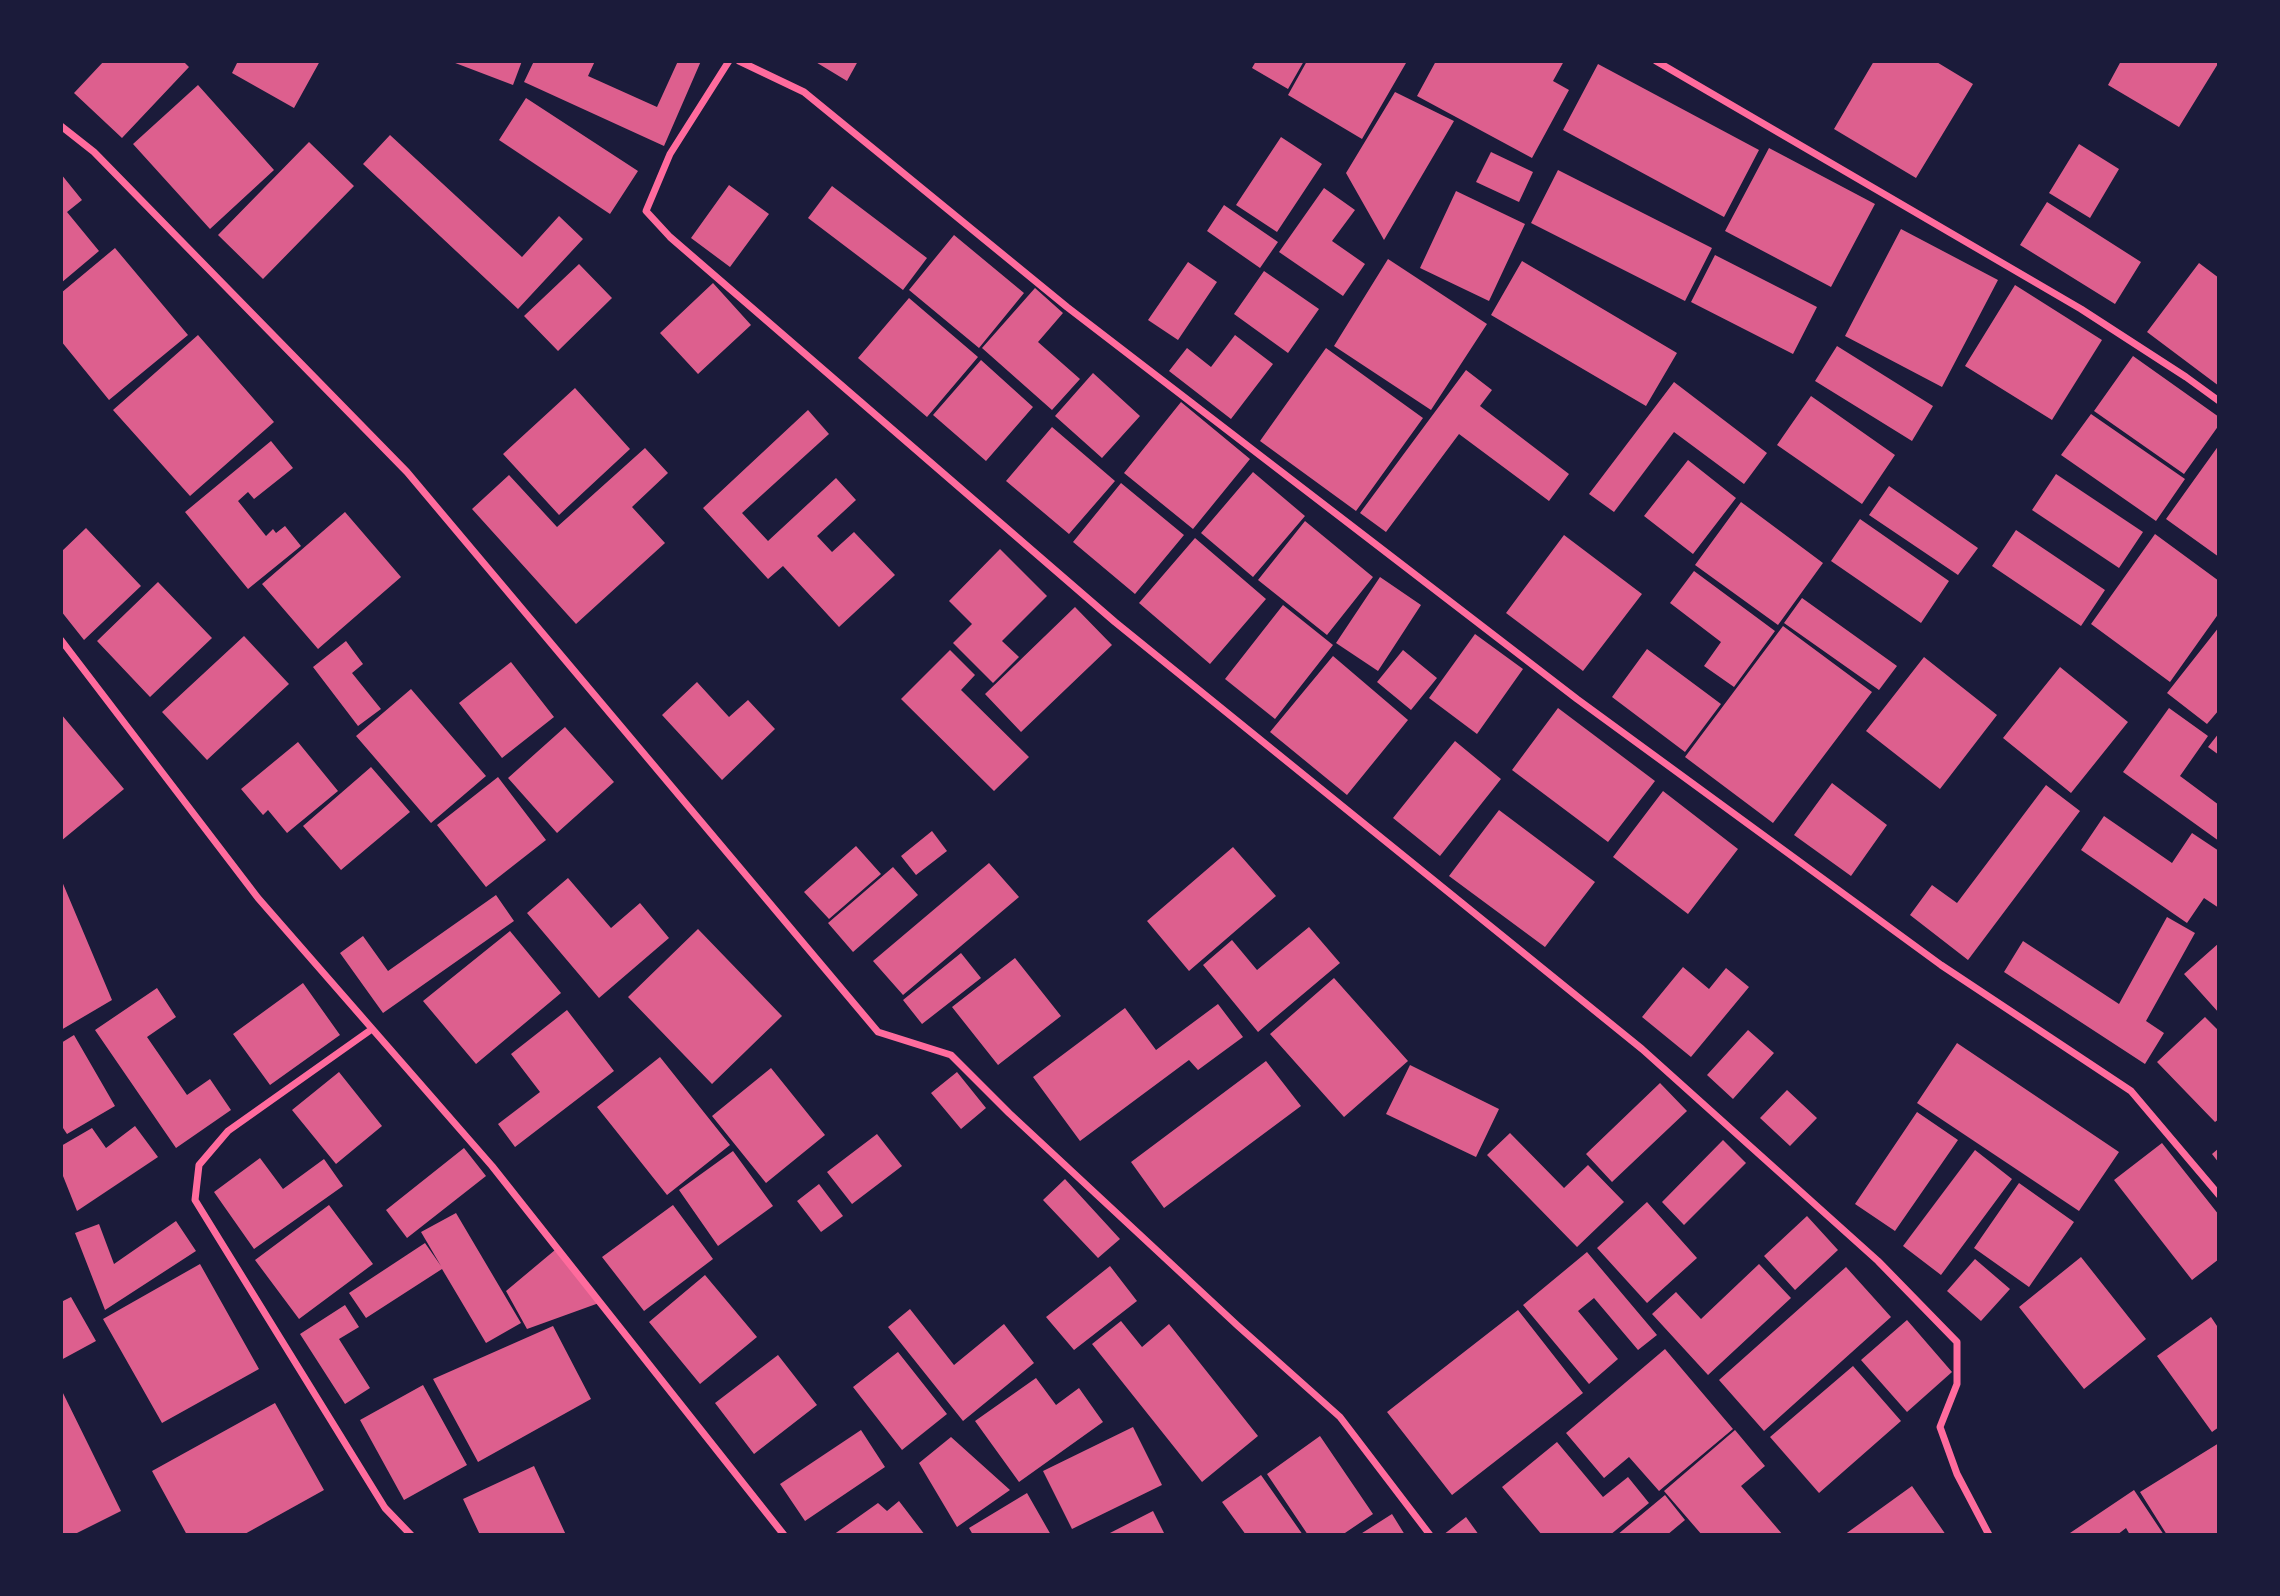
<!DOCTYPE html>
<style>
body{margin:0}
#map{position:relative;width:2280px;height:1596px;overflow:hidden;background:#1b1b3a;font-family:Commissioner,sans-serif}
canvas{display:block}
.frame{position:absolute;inset:0;border:63px solid #1b1b3a;pointer-events:none}
</style>
<div id="map">
<canvas width="2280" height="1596"></canvas>
<div class="frame"></div>
</div>
<script>
const ctx = document.querySelector('canvas').getContext('2d');
ctx.lineJoin = 'round';
function fill(path, color) {
  ctx.fillStyle = color;
  ctx.fill(path, 'evenodd');
}
function trace(path, color, width, dash) {
  ctx.strokeStyle = color;
  ctx.lineWidth = width;
  ctx.lineCap = dash ? 'butt' : 'round';
  ctx.setLineDash(dash || []);
  ctx.stroke(path);
}
const building = new Path2D(`
 M104,61h79l6,6 -67,71 -48,-45z
 M238,61h82l-26,47 -62,-35z
 M450,61h72l-9,24z
 M534,61h61l-7,15 69,31 21,-46h23l-37,85 -140,-64z
 M814,61h44l-11,20z
 M1256,61h48l-16,28 -36,-21z
 M1307,61h95l4,2 -44,76 -74,-44z
 M1436,61h128l-11,20 16,9 -37,68 -115,-62z
 M1874,61h61l38,23 -57,94 -82,-49z
 M2121,61h98v1l-40,65 -71,-42z
 M1598,64l161,86 -35,67 -161,-87z
 M198,85l76,85 -64,59 -77,-85z
 M1395,92l59,29 -70,119 -38,-67z
 M526,98l112,73 -28,43 -111,-74z
 M390,135l132,122 37,-41 24,23 -65,70 -155,-145z
 M1281,137l41,27 -45,68 -41,-27z
 M309,142l45,44 -91,93 -45,-44z
 M2079,144l40,25 -29,49 -41,-25z
 M1769,148l106,56 -44,83 -106,-56z
 M1491,152l42,20 -14,30 -43,-20z
 M1558,170l154,78 -27,53 -154,-78z
 M61,174l21,26 -15,12 32,39 -38,32z
 M729,185l40,29 -39,53 -39,-29z
 M832,186l95,72 -24,32 -95,-72z
 M1324,188l31,22 -23,31 33,23 -22,32 -64,-44z
 M1456,191l69,33 -36,77 -69,-33z
 M2047,202l94,60 -26,42 -95,-59z
 M1224,205l54,37 -18,26 -53,-37z
 M1901,229l97,51 -56,107 -97,-51z
 M954,235l70,58 -45,55 -70,-58z
 M115,248l73,87 -79,65 -48,-59v-48z
 M1715,255l102,52 -24,47 -102,-52z
 M1388,259l99,65 -56,86 -97,-64z
 M1522,261l155,92 -31,53 -155,-91z
 M1188,262l29,20 -39,58 -30,-20z
 M2199,263l20,15v108l-72,-54z
 M579,264l33,34 -54,53 -34,-35z
 M1264,271l55,38 -31,44 -54,-39z
 M713,283l38,42 -53,49 -38,-41z
 M2015,285l87,55 -50,80 -87,-54z
 M1035,288l28,25 -25,29 42,37 -28,31 -70,-62z
 M909,298l69,59 -51,60 -69,-59z
 M198,335l76,87 -84,74 -77,-86z
 M1235,335l38,29 -42,55 -62,-48 18,-23 24,19z
 M1837,346l96,60 -21,35 -97,-60z
 M1326,348l97,70 -67,93 -96,-70z
 M2133,356l86,61v8l-35,49 -90,-63z
 M981,360l52,47 -47,54 -53,-46z
 M1466,370l26,20 -12,16 89,68 -20,27 -90,-67 -73,98 -26,-19z
 M1093,373l47,43 -38,42 -47,-42z
 M1674,382l93,71 -23,31 -70,-52 -60,80 -25,-18z
 M575,388l55,61 -71,66 -56,-61z
 M1811,396l84,59 -33,49 -85,-59z
 M1181,402l69,57 -57,70 -69,-56z
 M808,410l21,24 -87,79 26,28 68,-63 20,22 -39,36 15,16 22,-20 41,43 -56,52 -56,-61 -15,13 -65,-71z
 M2091,414l94,65 -29,42 -95,-66z
 M1052,427l63,54 -46,53 -63,-53z
 M271,441l22,27 -39,31 -6,-7 -10,9 28,35 7,-7 3,4 9,-7 16,20 -53,43 -63,-77z
 M2219,445v112l-53,-38z
 M645,448l23,25 -36,34 33,36 -89,81 -104,-115 37,-34 48,52z
 M1688,460l48,38 -43,56 -49,-38z
 M1253,472l52,44 -52,61 -52,-44z
 M2056,474l87,58 -24,36 -87,-58z
 M1121,483l63,52 -49,59 -62,-52z
 M1889,486l89,62 -20,27 -89,-60z
 M1741,502l82,61 -45,62 -83,-60z
 M345,512l56,65 -83,72 -56,-65z
 M1860,519l89,62 -28,42 -90,-62z
 M1305,521l68,56 -46,58 -69,-55z
 M86,528l55,58 -57,54 -23,-29v-59z
 M2016,530l89,60 -24,36 -89,-60z
 M2155,534l64,47v32l-49,69 -79,-58z
 M1564,535l78,59 -59,77 -77,-58z
 M1195,538l71,61 -56,65 -71,-61z
 M1000,549l47,47 -45,45 17,16 -26,26 -40,-40 19,-19 -23,-23z
 M1694,571l81,60 -41,56 -30,-21 17,-24 -51,-39z
 M1380,577l41,28 -43,66 -42,-28z
 M158,582l54,56 -62,59 -53,-56z
 M1802,598l95,68 -18,24 -95,-67z
 M1283,605l50,40 -58,74 -50,-40z
 M1075,607l37,38 -91,87 -36,-38z
 M1783,626l89,66 -99,131 -88,-66z
 M2219,627v83l-12,14 -40,-31z
 M1475,634l48,35 -46,65 -48,-36z
 M244,636l45,48 -82,76 -45,-48z
 M346,641l17,23 -11,9 29,36 -23,17 -45,-59z
 M1647,649l74,55 -36,48 -73,-55z
 M950,650l25,25 -14,15 68,67 -35,34 -93,-92z
 M1403,650l34,28 -26,32 -34,-28z
 M1333,656l75,64 -61,75 -77,-63z
 M1924,657l73,58 -57,74 -74,-58z
 M511,662l43,55 -52,41 -43,-55z
 M2060,667l68,55 -57,71 -68,-55z
 M697,682l32,35 19,-17 27,29 -53,51 -60,-65z
 M411,689l75,87 -55,47 -75,-87z
 M1558,708l97,73 -47,61 -96,-72z
 M2169,708l39,28 -28,40 39,29v36l-96,-69z
 M61,714l63,75 -63,52z
 M565,727l49,55 -57,51 -49,-55z
 M2219,733v22l-11,-8z
 M1455,741l46,38 -61,77 -47,-38z
 M298,742l40,49 -51,42 -19,-23 -5,5 -22,-26z
 M371,767l39,45 -69,58 -38,-44z
 M498,777l48,63 -60,47 -49,-62z
 M1832,783l55,42 -36,51 -57,-41z
 M2046,785l34,26 -112,149 -58,-45 22,-30 25,18z
 M1663,791l75,58 -50,65 -75,-57z
 M1499,810l96,72 -50,65 -96,-71z
 M2104,816l68,47 20,-30 27,18v57l-15,-10 -17,25 -106,-73z
 M932,831l15,20 -31,24 -15,-19z
 M856,846l25,28 -52,45 -25,-27z
 M1233,847l43,49 -87,75 -42,-50z
 M989,863l30,34 -116,98 -30,-34z
 M893,867l25,28 -65,57 -25,-29z
 M568,878l43,50 29,-25 29,35 -70,60 -72,-85z
 M61,879l51,121 -51,30z
 M496,895l18,26 -131,92 -43,-60 23,-17 25,35z
 M2167,917l28,16 -49,88 18,12 -19,31 -141,-92 19,-31 96,63z
 M1309,927l31,36 -82,69 -55,-67 29,-25 25,30z
 M698,929l84,87 -70,68 -84,-87z
 M510,931l51,62 -85,71 -53,-63z
 M2219,943v70l-35,-39z
 M961,953l20,25 -59,46 -19,-24z
 M1015,958l46,58 -63,49 -46,-58z
 M1683,967l26,22 17,-21 23,19 -58,70 -49,-40z
 M1334,978l74,83 -64,56 -74,-83z
 M303,983l37,52 -70,50 -37,-51z
 M157,988l19,29 -29,20 40,58 23,-16 21,31 -55,38 -81,-118z
 M1218,1004l25,33 -45,33 -9,-10 -109,81 -47,-64 92,-69 31,42z
 M567,1010l47,61 -99,76 -17,-23 42,-32 -29,-38z
 M2205,1017l14,14v88l-4,3 -58,-60z
 M1748,1030l26,23 -41,46 -26,-24z
 M74,1035l41,71 -48,28 -6,-9v-82z
 M1957,1043l162,109 -40,59 -162,-108z
 M660,1057l70,88 -63,50 -70,-88z
 M1266,1061l35,45 -137,102 -33,-46z
 M1410,1065l89,44 -23,48 -90,-43z
 M771,1068l54,67 -59,48 -54,-67z
 M339,1072l43,54 -46,38 -44,-54z
 M957,1072l29,36 -25,21 -30,-36z
 M1660,1083l27,28 -75,71 -26,-28z
 M1787,1090l30,28 -27,28 -30,-28z
 M1917,1112l41,28 -63,91 -40,-27z
 M135,1126l23,31 -81,54 -16,-40v-25l31,-18 14,20z
 M1510,1133l54,55 24,-23 36,37 -47,45 -90,-92z
 M877,1134l25,32 -50,38 -25,-32z
 M1723,1140l23,23 -62,62 -22,-23z
 M2162,1143l57,72v44l-27,21 -78,-100z
 M464,1148l22,28 -79,62 -21,-28z
 M2219,1148v15l-7,-9z
 M1975,1150l37,29 -71,96 -38,-29z
 M733,1151l40,55 -55,40 -39,-56z
 M260,1158l23,31 41,-30 19,27 -89,63 -40,-57z
 M1065,1179l55,60 -22,19 -55,-58z
 M2019,1183l55,39 -45,65 -55,-39z
 M819,1184l24,32 -22,16 -24,-31z
 M1647,1202l50,56 -50,45 -50,-55z
 M329,1205l44,59 -74,55 -44,-59z
 M673,1205l40,54 -69,52 -42,-54z
 M456,1213l65,110 -35,20 -44,-74 -76,49 -17,-25 76,-50 16,23 -20,-34z
 M1807,1216l31,34 -43,40 -31,-34z
 M176,1221l20,30 -91,59 -30,-77 24,-9 15,40z
 M555,1250l44,53 -72,26 -21,-38z
 M1587,1252l70,83 -19,15 -44,-52 -16,13 40,48 -29,25 -66,-79z
 M2081,1257l65,82 -62,50 -65,-82z
 M1975,1259l35,30 -29,32 -34,-30z
 M200,1264l59,105 -97,54 -59,-104z
 M1759,1264l32,34 -83,77 -56,-61 24,-22 25,27z
 M1110,1266l27,35 -63,49 -28,-33z
 M1846,1267l45,50 -127,114 -45,-51z
 M705,1275l52,62 -57,47 -51,-62z
 M71,1297l25,44 -35,19v-58z
 M345,1305l14,22 -20,12 31,49 -25,16 -45,-70z
 M910,1309l44,56 50,-41 30,39 -71,58 -75,-94z
 M1518,1310l65,83 -131,102 -65,-83z
 M2211,1317l8,12v98l-7,5 -55,-76z
 M1907,1320l45,52 -45,40 -46,-52z
 M1121,1321l21,26 27,-23 89,112 -56,46 -110,-138z
 M553,1326l38,73 -113,63 -45,-83z
 M1665,1349l68,80 -74,62 -30,-34 -25,21 -38,-45z
 M898,1352l49,62 -45,36 -49,-63z
 M778,1355l39,50 -63,49 -39,-51z
 M1853,1366l48,55 -82,72 -49,-56z
 M1036,1378l20,27 23,-17 24,34 -84,60 -44,-61z
 M423,1385l44,80 -63,35 -44,-80z
 M61,1389l60,122 -48,24h-12z
 M275,1403l49,87 -81,45h-56l-35,-64z
 M1133,1427l29,58 -90,44 -29,-58z
 M861,1430l24,37 -80,54 -25,-37z
 M1735,1430l30,36 -24,20 42,49h-81l-38,-44z
 M1320,1436l53,78 -31,21h-34l-41,-61z
 M951,1437l59,53 -53,37 -38,-64z
 M1557,1442l46,55 25,-20 21,26 -39,32h-68l-40,-48z
 M2219,1443v92h-52l-27,-43z
 M534,1466l32,69h-86l-17,-36z
 M1261,1475l42,60h-57l-24,-33z
 M1912,1486l34,49h-102z
 M2134,1490l30,45h-34l-4,-7 -9,7h-50z
 M1027,1493l24,42h-78l-4,-7z
 M1665,1495l20,25 -18,15h-50z
 M899,1501l26,34h-92l45,-32 9,8z
 M1153,1511l12,24h-59z
 M1392,1514l13,21h-46z
 M1466,1517l13,18h-36z`);
const minor = new Path2D(`
 M729,61l-59,93 -24,57 24,26 445,385 527,427 236,212 79,81v42l-17,43 17,47 32,61
 M739,61l65,31 263,215 510,392 364,266 190,126 88,104
 M1656,61l425,248 105,68 33,24
 M61,126l33,26 313,320 471,560 73,23 58,58 229,213 102,91 90,118
 M61,640l197,258 234,268 292,369
 M372,1029l-144,102 -29,34 -4,35 190,308 26,27`);
fill(building, '#dd5f8e');
trace(minor, '#ff6b9d', 7);
</script>
